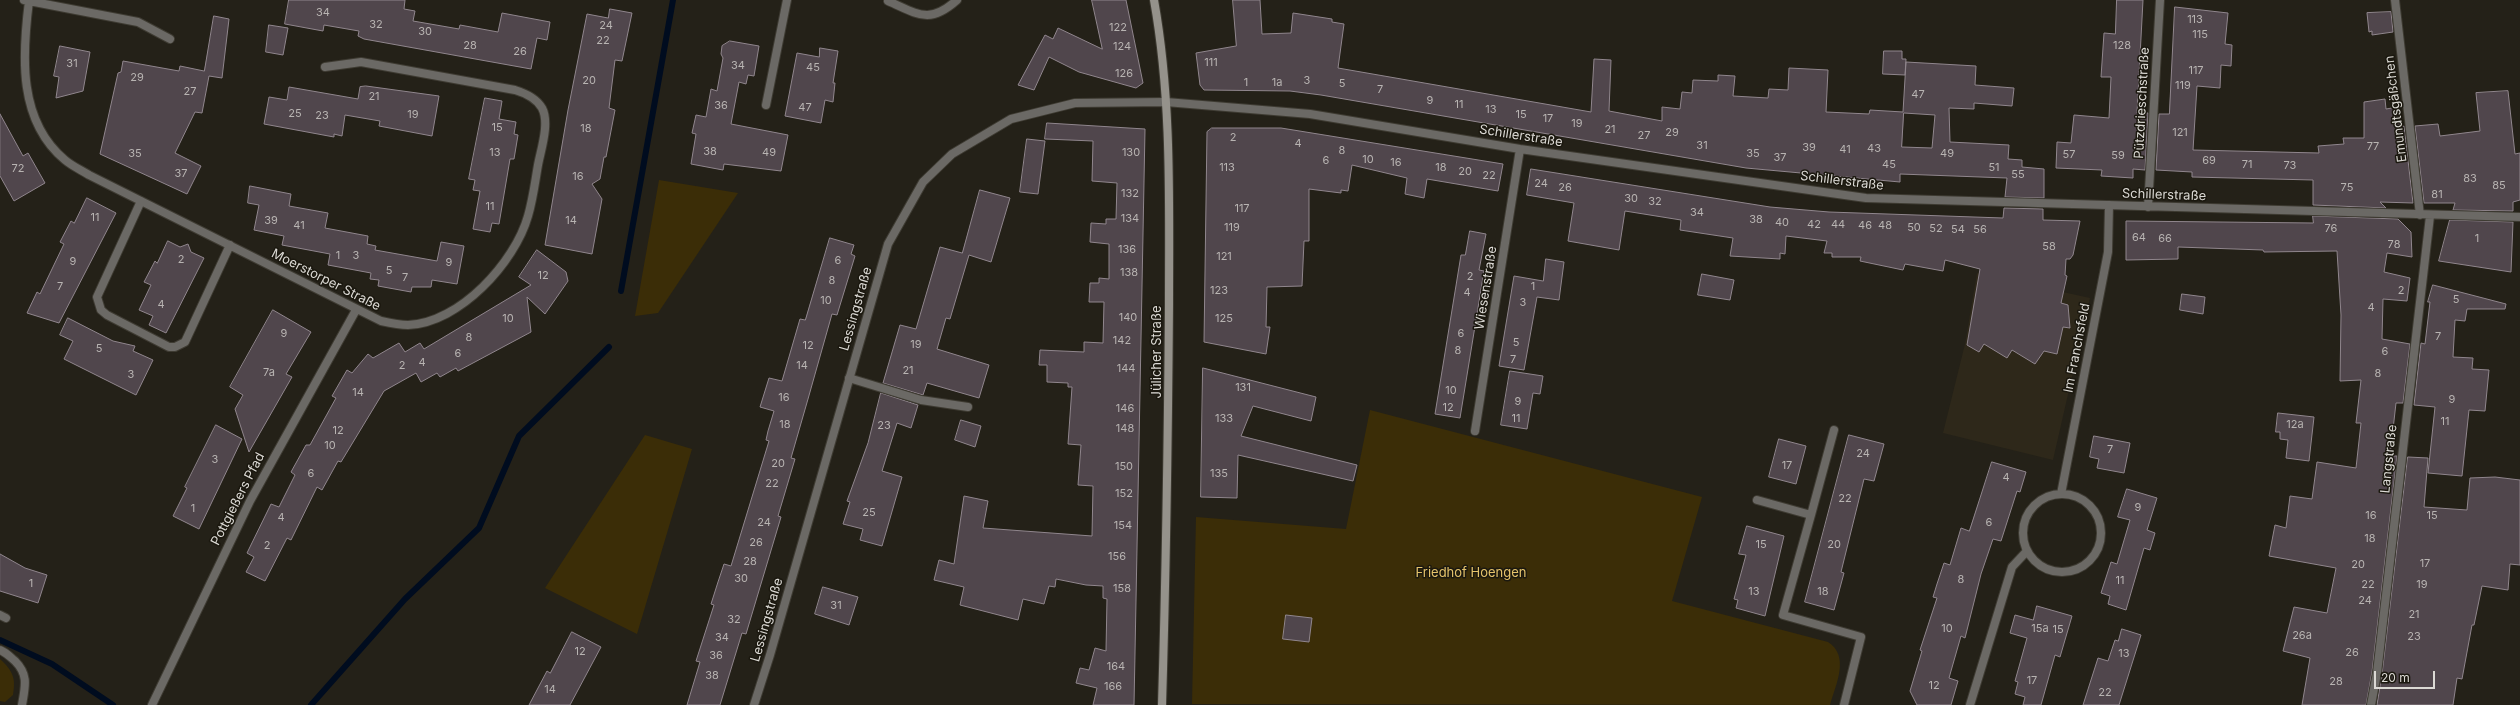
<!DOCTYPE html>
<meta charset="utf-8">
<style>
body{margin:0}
#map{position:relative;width:2520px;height:705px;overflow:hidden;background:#242118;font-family:Inter,sans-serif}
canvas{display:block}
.scale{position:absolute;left:2374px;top:671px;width:61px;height:18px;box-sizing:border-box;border:2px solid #dbd9d4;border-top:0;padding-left:5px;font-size:12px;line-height:14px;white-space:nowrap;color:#dbd9d4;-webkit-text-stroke:3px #1b180f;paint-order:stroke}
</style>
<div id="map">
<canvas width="2520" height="705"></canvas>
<div class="scale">20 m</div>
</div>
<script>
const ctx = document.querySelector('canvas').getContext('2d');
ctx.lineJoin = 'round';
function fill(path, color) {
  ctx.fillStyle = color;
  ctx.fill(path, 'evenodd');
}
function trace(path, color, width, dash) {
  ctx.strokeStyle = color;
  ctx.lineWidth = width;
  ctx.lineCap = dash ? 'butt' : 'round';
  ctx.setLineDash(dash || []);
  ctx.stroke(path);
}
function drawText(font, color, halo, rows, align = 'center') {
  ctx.font = font + ' Inter,sans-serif';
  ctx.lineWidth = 3;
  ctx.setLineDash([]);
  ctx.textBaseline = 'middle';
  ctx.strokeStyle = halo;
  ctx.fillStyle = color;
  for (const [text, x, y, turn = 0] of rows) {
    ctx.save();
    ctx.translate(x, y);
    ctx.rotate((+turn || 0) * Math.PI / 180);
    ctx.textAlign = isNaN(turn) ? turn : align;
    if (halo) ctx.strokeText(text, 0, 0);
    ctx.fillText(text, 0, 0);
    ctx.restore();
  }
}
const built = new Path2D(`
 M1977,273l113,25 -37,162 -110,-27 22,-89z`);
const green = new Path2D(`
 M659,180l79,13 -80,120 -23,3z
 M1370,410l332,87 -30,104 156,41c22,14 8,42 2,63l-638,-1 4,-187 150,12z
 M645,435l47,14 -55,185 -92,-46z
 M0,659c13,12 16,19 13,36l-8,7 -5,-1z`);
const stream = new Path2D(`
 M621,291l52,-291
 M0,640l52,24 61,41
 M311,705l94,-106 74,-71 40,-92 90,-89`);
const building = new Path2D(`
 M289,0h116l-1,9 11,2 -2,10 46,8 1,-4 38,7 4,-19 48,9 -3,18 -10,-2 -6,31 -167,-30 -6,-3 1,-5 -35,-6 -1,6 -38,-7z
 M1092,0h34l17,83 -7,5 -57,-16 -30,-15 -15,33 -16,-5 27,-50 8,4 5,-11 44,21z
 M1233,0h27l2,34 29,-1 2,-20 39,6v3l12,2 -6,44 253,44 3,-53 17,1 -2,51 53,10v-14l18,2 2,-17 10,1 1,-13 25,1v-6l17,1 -2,20 35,2 1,-9 19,1 1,-22 39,2 -2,42 43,2 1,-4 33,2 3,-50 70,4 -1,19 39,3 -2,18 -38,-3v6l-25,-1 1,34 59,3 -1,14 14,1v7l22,2v29l-39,-1 2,-19 -107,-4v8l-154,-14 -425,-73 -31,-4 -86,-1 -4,-5 -4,-32 40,-7zM1904,113l31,2 -3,33 -30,-1z
 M2117,0h26l-6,113h11l-3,57 -12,-1v9l-32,-2 1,-6 -46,-2 1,-26 14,1 3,-28 35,3 2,-41h-10l3,-44 11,1z
 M2175,7l53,6 -3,31 7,1 -1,21 -10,-1 -1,23 -23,-2 -4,64 126,3 -1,-7 26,-2 -1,-6h21v-36l21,-3 1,10 12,-2 2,20 4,-1 9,77 -33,-1 6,6 -73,-3v-25l-121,-3v-5l-36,-2 3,-56h10z
 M610,9l22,4 -10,48 -7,-1 -6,48 6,2 -9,47h-2l-4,22 -8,5 10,15 -10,55 -47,-9 23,-135 19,-96 21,4z
 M2391,12l2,20 -21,3v-4l-3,1 -2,-19z
 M214,16l15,3 -7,59 -13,-2 -7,37 -7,-1 -20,41 26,13 -14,28 -87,-40 18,-81 3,-1 2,-11 56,10 1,-5 24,5z
 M269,25l19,3 -5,27 -17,-3z
 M730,41l29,5 -5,30 -6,-1 -2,9 -7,-2 -8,42 57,11 -7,36 -57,-7 -1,6 -32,-6 5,-30 -4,-1 4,-18 10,2 5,-28 6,2 6,-33 -2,-4 1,-8z
 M60,46l30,6 -7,39 -27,7 3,-21 -5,-1z
 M820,48l18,3 -5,32h2l-2,19 -8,-2 -4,23 -36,-7 12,-63 22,4z
 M1884,51h18v8h4l-1,16 -22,-1z
 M366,86l73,10 -7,40 -53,-10 1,-5 -35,-6 -3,21 -8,-2v3l-70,-13 5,-27 18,3 2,-13 69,12 2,-12z
 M2508,91l7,63 5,-1v47l-7,2v9l-60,-1 2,-7h-31l-9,-77 23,-2 2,12 40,-5 -4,-38z
 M485,98l17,3 -3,18 17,3 -2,12 4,1 -4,24h-4l-11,65 -7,-1 -2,9 -17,-3 7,-38 -7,-1 2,-10 -6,-1z
 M0,114l23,42 5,-3 17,30 -31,18 -14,-25z
 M1047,123l98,6 -11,576h-41l4,-17 -21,-5 4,-15 9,2 6,-22 11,3 1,-52 -4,-1v-12l-17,-1 -30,-6 -1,8 -6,-1 -5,18 -21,-5 -5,21 -58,-15 4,-18 -30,-7 5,-20 15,4 10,-68 24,5 -5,27 109,8 1,-50 -15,-1 3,-40 -13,-1 4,-57h-4v-4l-21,-1v-17h-8l1,-15 44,2v-10l19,1 1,-41h-15l1,-19h9v-5l10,1v-35l-19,-2 1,-19 15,1v-5h10l1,-36 -25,-2 1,-40 -48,-2z
 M1212,128h69l222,36 -5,27 -71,-12 -3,19 -19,-4 2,-16 -55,-13 -4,26 -7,-1v3l-32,-4v52h-5l-2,45 -35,1 -1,40h4l-4,27 -62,-12 3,-210z
 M1027,139l18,2 -7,53 -18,-2z
 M1531,169l239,38 59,5 174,6 1,-10 39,1v11l37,1 -7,34 -3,4h-4l-1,16 2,1 -6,27 7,2 2,23 -7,-1 -6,27 -13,-3 -9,13 -23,-14 -5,8 -23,-14 -5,8 -12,-7 13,-76 -35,-9 -2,11 -38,-7 -2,6 -43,-9 1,-4h-29v-4h-8l3,-12 -41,-5 -1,18 -5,-1v6l-50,-3 3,-18 -53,-8 1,-10 -56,-9 -6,39 -51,-9 6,-38 -47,-8z
 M250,186l41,8 -2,12 39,7 -3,15 43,8 -1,8 9,2 -1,4 62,11 4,-19 23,4 -7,38 -25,-4 -1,7h-19l-1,5 -33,-6 1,-6 -9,-1 1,-6 -43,-8 2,-11 -48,-9 2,-9 -30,-6 5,-25 -11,-2z
 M980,190l30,8 -19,64 -22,-7 -19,64 -4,-1 -9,31 52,16 -10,33 -52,-15 -4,12 -40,-12 17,-58 16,4 24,-82 22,6z
 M87,198l29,15 -57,110 -32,-10 10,-21 3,2 24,-50 -4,-2 11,-21 3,2z
 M2313,216l85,3 13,13 1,25 -25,-4 -3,19 26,6 -3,23 -24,-2 -1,40 28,5 -7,59h-7l-6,53h7l-25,216 -6,33h-64l8,-47 -27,-7 11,-44 33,6 9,-45 -67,-12 6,-31 11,3 4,-32 22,3 5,-37 39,6 5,-45h-5l5,-43 -21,1 1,-66 -4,-64 -73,1 -1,-2 -85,-3v12l-52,1v-39l187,2z
 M2450,220l63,2 -2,50 -72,-11z
 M1470,231l16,3 -7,36 5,1 -24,147 -25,-4 26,-159h4z
 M830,238l24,7 -3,9 4,2 -18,59 -5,-1 -24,85 -17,59 4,1 -17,57 3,1 -35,117 -4,-1 -22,72h-33l13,-43 -4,-1 18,-56 -3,-1 7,-22 6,-18 7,2 38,-125 -3,-1 2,-9 6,-20 -14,-4 9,-29 13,3 18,-62 5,1z
 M168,241l12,6 8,-3 3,8 13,6 -38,75 -17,-8 4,-9 -14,-6 12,-25 -7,-3 11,-21 2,2z
 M537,250l29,22 2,9 -23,33 -18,-17 4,35 -73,39 -2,-3 -16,9 -3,-4 -16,9 -5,-9 -32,18 -43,71 -3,-1 -16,29 -5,-3 -26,53 -4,-2 -22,43 -19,-9 8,-15 -7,-4 24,-49 8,3 16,-32 -4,-3 15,-27h4l26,-47 -4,-2 15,-26 5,3 16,-19 5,4 26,-15 6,9 15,-9 4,6 107,-64 -12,-8z
 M1546,259l18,3 -5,38 -22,-3 -13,73 -25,-4 15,-90 29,5z
 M1702,274l32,6 -4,20 -32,-5z
 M2433,285l73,19 -1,5h-38l-2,12 -10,-1 -2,37 20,1 -1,11 17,1 -4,41 -16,-1 -7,66 -34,-3 7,-66 -21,-2 7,-62 4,1 5,-42h-2z
 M2182,294l23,3 -2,17 -23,-4z
 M273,310l38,22 -25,42 6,3 -43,75 -14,-43 8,-14 -13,-8z
 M68,318l45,23 22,5 -2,5 20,9 -17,35 -72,-36 9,-18 -13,-6z
 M1203,368l113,29 -5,24 -58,-15 -12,30 116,29 -4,16 -115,-26 -1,43 -36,-1z
 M1510,371l33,5 -3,18 -7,-1 -6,36 -26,-4z
 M881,393l37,12 -7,23 -14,-5 -15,48 20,6 -20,69 -22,-6 3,-11 -20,-5 7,-22 -3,-1 21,-58z
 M2278,413l36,4 -5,44 -23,-3 2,-18 -8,-1v-7h-4z
 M961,420l20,6 -6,21 -20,-7z
 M216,425l26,14 -43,90 -26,-13 14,-28 -2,-1z
 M1849,435l35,9 -10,37 -10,-2 -23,93 3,1 -10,37 -29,-8z
 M2094,436l36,7 -6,30 -27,-5 2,-9 -9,-2z
 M1779,439l27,7 -10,38 -27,-7z
 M2408,457l20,1 -4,49 43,3 3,-32 25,-1 25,3v85l-10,-1 -2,26 -26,-4 -8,39h-2l-10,54 -5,-1 -4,27h-76l5,-31z
 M1992,462l34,10 -6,20 -3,-1 -16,50 -8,-2 -12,35 -16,64 -4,-2 -12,42 9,3 -7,24h-34l-7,-14 12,-40 -2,-1 17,-52 -4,-1 4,-13 7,-21 6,2 11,-37 8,3z
 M2127,489l30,9 -10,32 8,3 -5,17 -6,-2 -18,62 -18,-6 2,-8 -9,-3 10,-31 6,2 13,-44 -12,-3z
 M1747,526l37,10 -19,80 -29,-8 2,-8 -4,-1 12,-44 -7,-1z
 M0,554l25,14 22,7 -9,28 -38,-12z
 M823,587l35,10 -9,28 -34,-11z
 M2037,606l35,10 -12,41 -5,-2 -14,50h-18l2,-8 -10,-3 3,-12 -3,-1 12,-43 -17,-5 5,-18 18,5z
 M1286,615l26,3 -3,24 -26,-3z
 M2122,629l19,6 -22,70h-36l15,-47 10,3 7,-21 3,1z
 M572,632l29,15 -31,58h-41l18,-34 3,2z`);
const service = new Path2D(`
 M849,378l72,22 47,7`);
const minor = new Path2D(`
 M24,0l114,22 32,17
 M2395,0l25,215
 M29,1c-7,55 -11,120 36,159 7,6 16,10 24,15l292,146c9,2 19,4 27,4 52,-2 107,-63 120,-109 5,-17 7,-34 10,-51 3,-16 12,-42 4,-57 -6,-10 -17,-15 -27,-18l-154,-28 -36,5
 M888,1c30,13 41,24 69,-1
 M766,105l21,-105
 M141,201l-44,96 4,13 6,5 62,32h6l10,-5 45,-97
 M2148,207l12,-207
 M1475,431l45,-282
 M2061,494l47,-242 1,-47
 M2023 533a39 39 0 1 1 78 0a39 39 0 1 1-78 0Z
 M1757,500l54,15 23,-85
 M1811,515l-28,100 78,22 -17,68
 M0,615l6,3
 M0,650c7,3 10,7 15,11 14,14 10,26 7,44
 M152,705l98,-204 106,-191
 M754,705l16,-50 118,-411 35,-62 29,-28 59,-35 64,-16 91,-1 144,12 210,35 346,49 654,19
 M1970,705l42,-138 15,-16
 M2371,705l6,-32 53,-457`);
const secondary = new Path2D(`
 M1154,0c18,100 15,203 15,304 -1,134 -3,267 -7,401`);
const numberNames = [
 ["34",323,13],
 ["113",2195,20],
 ["32",376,25],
 ["24",606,26],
 ["122",1118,28],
 ["30",425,32],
 ["115",2200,35],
 ["22",603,41],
 ["28",470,46],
 ["128",2122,46],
 ["124",1122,47],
 ["26",520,52],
 ["111",1211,63],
 ["31",72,64],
 ["34",738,66],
 ["45",813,68],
 ["117",2196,71],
 ["126",1124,74],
 ["29",137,78],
 ["20",589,81],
 ["3",1307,81],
 ["1",1246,83],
 ["1a",1277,83],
 ["5",1342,84],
 ["119",2183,86],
 ["7",1380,90],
 ["27",190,92],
 ["47",1918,95],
 ["21",374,97],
 ["9",1430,101],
 ["11",1459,105],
 ["36",721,106],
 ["47",805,108],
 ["13",1491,110],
 ["25",295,114],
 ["19",413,115],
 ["15",1521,115],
 ["23",322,116],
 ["17",1548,119],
 ["19",1577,124],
 ["15",497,128],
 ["18",586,129],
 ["21",1610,130],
 ["29",1672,133],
 ["121",2180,133],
 ["27",1644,136],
 ["2",1233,138],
 ["4",1298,144],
 ["31",1702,146],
 ["77",2373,147],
 ["39",1809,148],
 ["43",1874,149],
 ["41",1845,150],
 ["8",1342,151],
 ["38",710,152],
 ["13",495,153],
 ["49",769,153],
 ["130",1131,153],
 ["35",135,154],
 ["35",1753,154],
 ["49",1947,154],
 ["57",2069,155],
 ["59",2118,156],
 ["37",1780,158],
 ["10",1368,160],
 ["6",1326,161],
 ["69",2209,161],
 ["16",1396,163],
 ["45",1889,165],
 ["71",2247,165],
 ["73",2290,166],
 ["113",1227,168],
 ["18",1441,168],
 ["51",1994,168],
 ["72",18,169],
 ["20",1465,172],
 ["37",181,174],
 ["55",2018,175],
 ["22",1489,176],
 ["16",578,177],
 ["83",2470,179],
 ["24",1541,184],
 ["85",2499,186],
 ["26",1565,188],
 ["75",2347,188],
 ["132",1130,194],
 ["81",2437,195],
 ["30",1631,199],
 ["32",1655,202],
 ["11",490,207],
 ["117",1242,209],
 ["34",1697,213],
 ["11",95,218],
 ["134",1130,219],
 ["38",1756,220],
 ["39",271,221],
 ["14",571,221],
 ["40",1782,223],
 ["42",1814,225],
 ["44",1838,225],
 ["41",299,226],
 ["46",1865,226],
 ["48",1885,226],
 ["119",1232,228],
 ["50",1914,228],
 ["52",1936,229],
 ["76",2331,229],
 ["54",1958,230],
 ["56",1980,230],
 ["64",2139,238],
 ["66",2165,239],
 ["1",2477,239],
 ["78",2394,245],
 ["58",2049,247],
 ["136",1127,250],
 ["1",338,256],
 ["3",356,256],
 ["121",1224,257],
 ["2",181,260],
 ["6",838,261],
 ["9",73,262],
 ["9",449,263],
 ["5",389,271],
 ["138",1129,273],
 ["12",543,276],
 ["2",1470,277],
 ["7",405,278],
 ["8",832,281],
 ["7",60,287],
 ["1",1533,287],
 ["123",1219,291],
 ["2",2401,291],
 ["4",1467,293],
 ["5",2456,300],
 ["10",826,301],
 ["3",1523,303],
 ["4",161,305],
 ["4",2371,308],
 ["140",1128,318],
 ["10",508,319],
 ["125",1224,319],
 ["9",284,334],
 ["6",1461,334],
 ["7",2438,337],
 ["8",469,338],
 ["142",1122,341],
 ["5",1516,343],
 ["19",916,345],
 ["12",808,346],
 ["5",99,349],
 ["8",1458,351],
 ["6",2385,352],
 ["6",458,354],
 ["7",1513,360],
 ["4",422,363],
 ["2",402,366],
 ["14",802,366],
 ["144",1126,369],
 ["21",908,371],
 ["7a",269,373],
 ["8",2378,374],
 ["3",131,375],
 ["131",1243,388],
 ["10",1451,391],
 ["14",358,393],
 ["16",784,398],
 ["9",2452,400],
 ["9",1518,402],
 ["12",1448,408],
 ["146",1125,409],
 ["133",1224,419],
 ["11",1516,419],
 ["11",2445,422],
 ["18",785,425],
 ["12a",2295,425],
 ["23",884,426],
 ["148",1125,429],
 ["12",338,431],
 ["10",330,446],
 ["7",2110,450],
 ["24",1863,454],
 ["3",215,460],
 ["20",778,464],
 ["17",1787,466],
 ["150",1124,467],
 ["6",311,474],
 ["135",1219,474],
 ["4",2006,478],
 ["22",772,484],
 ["152",1124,494],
 ["22",1845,499],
 ["9",2138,508],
 ["1",193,509],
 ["25",869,513],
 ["16",2371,516],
 ["15",2432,516],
 ["4",281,518],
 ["24",764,523],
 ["6",1989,523],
 ["154",1123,526],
 ["18",2370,539],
 ["26",756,543],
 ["15",1761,545],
 ["20",1834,545],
 ["2",267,546],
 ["156",1117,557],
 ["28",750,562],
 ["17",2425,564],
 ["20",2358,565],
 ["30",741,579],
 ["8",1961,580],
 ["11",2120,581],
 ["1",31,584],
 ["22",2368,585],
 ["19",2422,585],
 ["158",1122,589],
 ["13",1754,592],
 ["18",1823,592],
 ["24",2365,601],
 ["31",836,606],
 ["21",2414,615],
 ["32",734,620],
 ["10",1947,629],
 ["15a",2040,629],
 ["15",2058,630],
 ["26a",2302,636],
 ["23",2414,637],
 ["34",722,638],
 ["12",580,652],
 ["26",2352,653],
 ["13",2124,654],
 ["36",716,656],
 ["164",1116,667],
 ["38",712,676],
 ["17",2032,681],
 ["28",2336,682],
 ["12",1934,686],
 ["166",1113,687],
 ["14",550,690],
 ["22",2105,693]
];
const streetNames = [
 ["Pützdrieschstraße",2142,103,-87],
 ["Emundtsgäßchen",2396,109,-97],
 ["Schillerstraße",1521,136,9],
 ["Schillerstraße",1842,181,7],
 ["Schillerstraße",2164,195,2],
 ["Moerstorper Straße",326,280,27],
 ["Wiesenstraße",1486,288,-81],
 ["Lessingstraße",856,309,-74],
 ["Im Franchsfeld",2077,348,-79],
 ["Jülicher Straße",1157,352,-90],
 ["Langstraße",2389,459,-84],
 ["Pottgießers Pfad",238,499,-63],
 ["Lessingstraße",767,620,-74]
];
const parkNames = [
 ["Friedhof Hoengen",1471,573]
];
fill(built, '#2e281a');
fill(green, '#3b2d07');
trace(stream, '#000c1f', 6);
fill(building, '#50464c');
trace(building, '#90868d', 1);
trace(service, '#3e3b32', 10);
trace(minor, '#3e3b32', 10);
trace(secondary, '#3e3b32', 10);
trace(service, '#6b6965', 8);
trace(minor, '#6b6965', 8);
trace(secondary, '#95928b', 8);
drawText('11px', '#b8b4b2', null, numberNames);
drawText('13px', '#dbd9d4', '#1b180f', streetNames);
drawText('13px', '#e5c36b', '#1b180f', parkNames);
</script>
